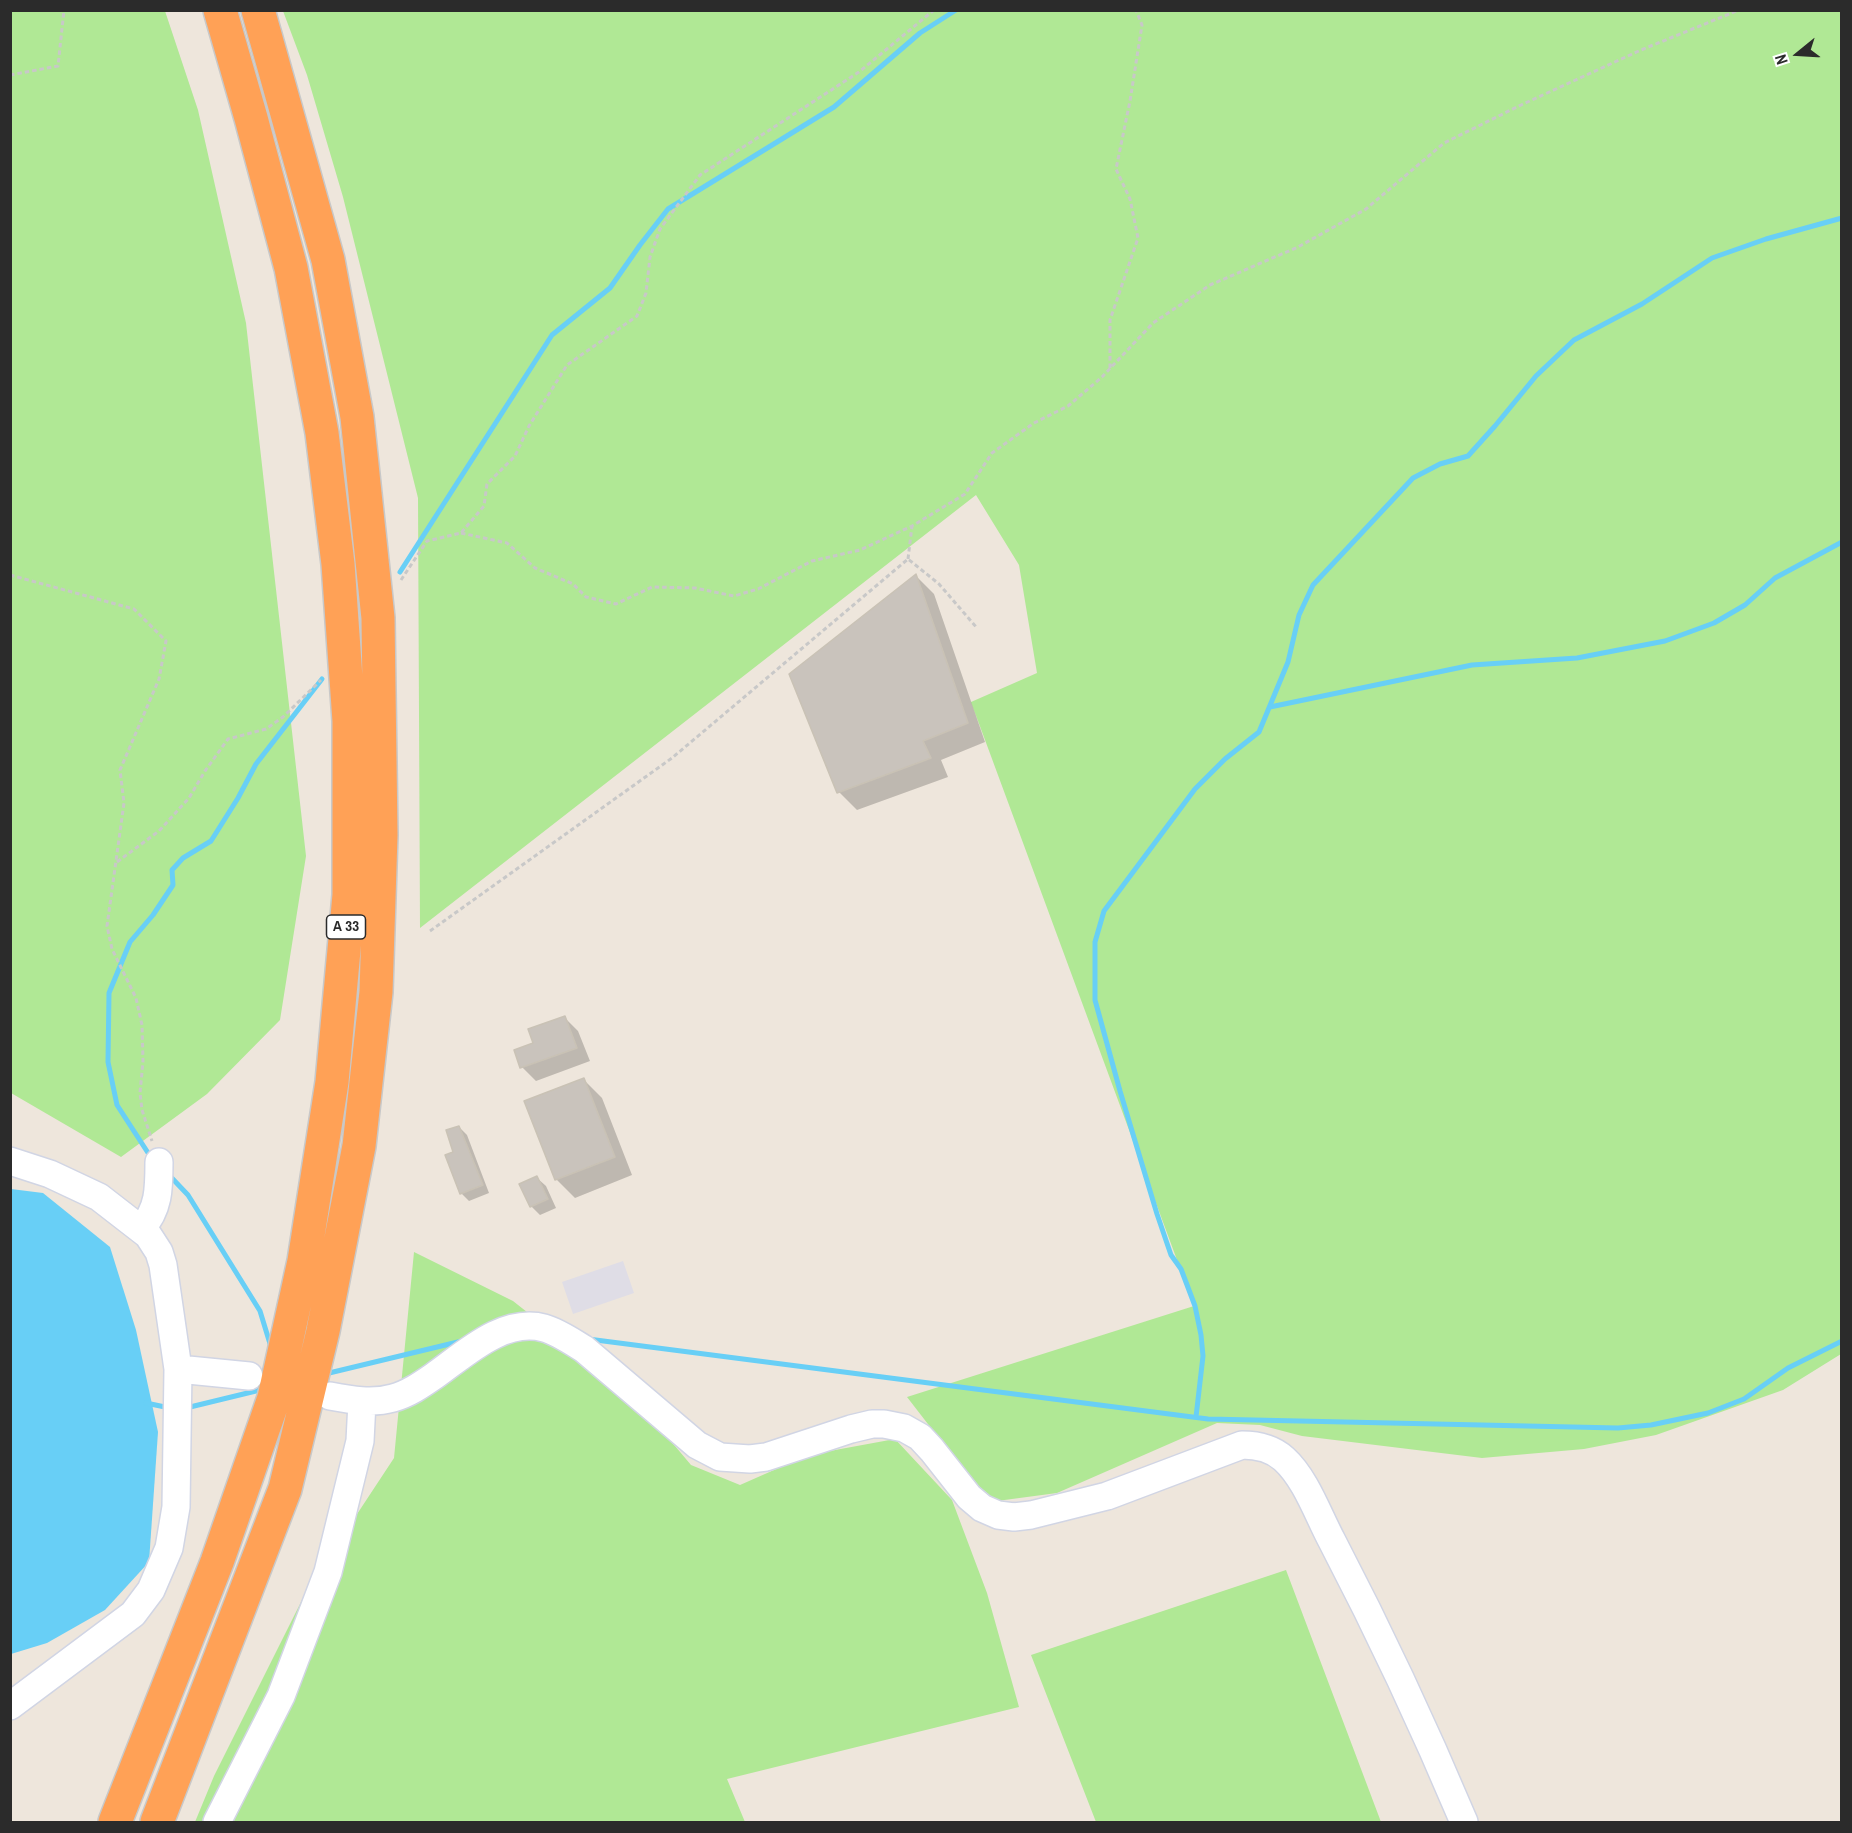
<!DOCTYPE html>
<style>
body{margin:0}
#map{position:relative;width:1852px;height:1833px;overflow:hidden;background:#eee6dc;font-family:"Archivo Narrow",sans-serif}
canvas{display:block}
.frame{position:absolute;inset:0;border:12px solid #2b2b2b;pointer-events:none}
.north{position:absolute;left:1768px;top:24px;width:60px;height:60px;-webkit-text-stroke:4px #fff;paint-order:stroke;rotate:252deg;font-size:16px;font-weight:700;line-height:24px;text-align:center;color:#2b2b2b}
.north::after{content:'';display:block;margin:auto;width:21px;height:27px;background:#2b2b2b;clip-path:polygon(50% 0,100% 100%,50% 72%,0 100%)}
</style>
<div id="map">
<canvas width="1852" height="1833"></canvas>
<div class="frame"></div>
<div class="north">N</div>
</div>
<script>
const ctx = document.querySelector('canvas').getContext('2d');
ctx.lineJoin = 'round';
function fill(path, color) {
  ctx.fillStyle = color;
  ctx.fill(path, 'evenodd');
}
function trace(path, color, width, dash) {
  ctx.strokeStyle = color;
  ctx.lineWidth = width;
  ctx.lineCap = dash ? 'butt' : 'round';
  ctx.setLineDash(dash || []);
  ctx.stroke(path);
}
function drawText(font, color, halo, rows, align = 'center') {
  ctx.font = font + ' "Archivo Narrow",sans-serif';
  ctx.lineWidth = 4.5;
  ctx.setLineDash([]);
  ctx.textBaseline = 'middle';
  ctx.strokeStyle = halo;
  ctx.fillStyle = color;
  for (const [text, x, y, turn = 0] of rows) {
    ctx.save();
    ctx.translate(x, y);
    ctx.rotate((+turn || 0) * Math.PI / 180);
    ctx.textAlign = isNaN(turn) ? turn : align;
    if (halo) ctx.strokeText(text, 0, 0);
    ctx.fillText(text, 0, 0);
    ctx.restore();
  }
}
const industrial = new Path2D(`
 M623,1261l11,32 -61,21 -11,-32z`);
const green = new Path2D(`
 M11,10l154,1 33,99 48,213 60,533 -26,164 -73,74 -86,63 -110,-64z
 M283,11h1558v1343l-58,36 -127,45 -72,14 -102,9 -180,-22 -42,-11 -43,-2 -160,70 -60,8 -25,-20 -65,-84 287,-91 -223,-604 66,-29 -18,-108 -43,-70 -556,433 -2,-430 -75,-301 -36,-122z
 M414,1252l99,49 119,94 59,70 49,20 68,-30 87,-16 57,61 35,93 32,114 -292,72 18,43h-550l19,-46 93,-186 87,-132z
 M1286,1570l95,252h-285l-65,-167z`);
const water = new Path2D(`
 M11,1189l32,4 67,54 26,83 22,102 -9,130 -44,48 -58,33 -36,11z`);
const shadow = new Path2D(`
 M916,576l18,18 51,148 -44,18 7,17 -91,33 -18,-18z
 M565,1018l13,13 12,30 -54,20 -14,-14 13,-23z
 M583,1079l19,19 30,77 -57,23 -19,-19z
 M459,1127l8,8 22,58 -20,8 -8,-8 -6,-40z
 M537,1178l9,8 10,22 -16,7 -9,-9z`);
const stream = new Path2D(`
 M400,572l152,-237 58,-47 30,-43 28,-36 166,-102 86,-74 36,-23
 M1270,707l202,-42 105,-7 88,-17 49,-18 31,-18 30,-27 67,-36
 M152,1159l-35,-54 -9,-43 1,-69 21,-51 23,-27 20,-30 -1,-15 11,-12 28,-17 27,-43 18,-34 66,-85
 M168,1174l20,21 72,116 11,36
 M588,1339l620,80 410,9 33,-3 57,-12 36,-14 44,-31 54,-27
 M325,1374l137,-33
 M146,1403l19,4
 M186,1408l74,-18
 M1196,1417l7,-61 -2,-21 -6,-29 -14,-37 -10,-14 -14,-41 -37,-123 -25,-91v-58l9,-31 91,-122 30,-30 34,-27 29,-70 11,-47 14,-30 100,-107 27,-14 28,-8 27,-30 41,-50 38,-36 68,-36 70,-46 54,-19 76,-21`);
const building = new Path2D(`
 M916,574l52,149 -45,18 8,17 -94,35 -48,-119z
 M565,1016l12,32 -57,20 -6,-18 19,-7 -5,-14z
 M584,1078l31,79 -60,23 -31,-79z
 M459,1126l24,59 -23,9 -15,-39 8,-3 -7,-22z
 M537,1176l11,23 -18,8 -11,-23z`);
const path = new Path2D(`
 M10,75l48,-9 6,-56
 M1110,368v-48l28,-82 -8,-39 -14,-30 14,-68 12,-76 -6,-15
 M461,533l46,10 28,25 38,16 13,13 30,7 36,-17 43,1 39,8 24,-7 54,-28 48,-11 52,-24 53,-32 27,-41 42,-30 34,-17 34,-29 51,-54 57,-38 88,-38 68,-38 78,-66 77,-38 120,-55 98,-40
 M908,559l4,-33
 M10,575l124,34 32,32 -7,38 -39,91 4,33 -17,123 5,23 24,49 6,27 1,36 -3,32 2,17 10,31
 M401,580l26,-39 34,-8 23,-27 3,-22 28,-28 14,-30 38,-61 70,-49 9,-23 4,-36 10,-28 40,-54 159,-103 75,-62
 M117,862l42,-31 30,-33 16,-27 23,-32 38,-10 17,-12 38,-37
 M430,931l242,-173 236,-199 31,25 38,44`);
const minor = new Path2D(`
 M10,1161l40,13 49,23 49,38 11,17 4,13 15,104 -2,138 -7,41 -18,42 -18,24 -123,92
 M141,1229c18,-20 18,-40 18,-67
 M178,1369l71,7
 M330,1396c21,4 42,8 63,2 15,-4 28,-13 41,-22 30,-21 69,-59 110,-48 14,4 27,13 40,21l113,96 23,12 30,2 16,-2 85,-28 21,-5h12l20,4 16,9 12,13 37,47 13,11 16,7 16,2 17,-2 76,-19 135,-51c15,0 30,3 42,14 22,20 34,56 48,82 48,92 92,186 132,281
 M217,1822l64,-126 47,-124 32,-131 2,-39`);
const highway = new Path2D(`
 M115,1822l102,-260 57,-164 30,-137 28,-179 17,-187v-174l-11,-157 -16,-131 -31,-165 -40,-150 -31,-108
 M157,1822l128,-333 38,-158 36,-185 17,-154 5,-157 -3,-217 -21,-201 -29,-157 -70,-250`);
const shields = [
 [346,927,39]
];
const shieldNames = [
 ["A 33",346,927]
];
fill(industrial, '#dfdde6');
fill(green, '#b0e895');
fill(water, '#68cff6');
fill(shadow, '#0003');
trace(stream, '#68cff6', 5);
fill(building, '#c9c3bc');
trace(building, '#c9c2b5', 1.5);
trace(minor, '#d1d5e4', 30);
trace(highway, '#c8c8c8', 36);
trace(path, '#c8c8c8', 3, [4.5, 3]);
trace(minor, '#fff', 27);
trace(highway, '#ffa156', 33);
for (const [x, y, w] of shields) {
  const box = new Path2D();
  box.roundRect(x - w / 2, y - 12, w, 24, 4.5);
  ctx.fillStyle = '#fff';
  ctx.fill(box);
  trace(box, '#2b2b2b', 1.5);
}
drawText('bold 15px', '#2b2b2b', null, shieldNames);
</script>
